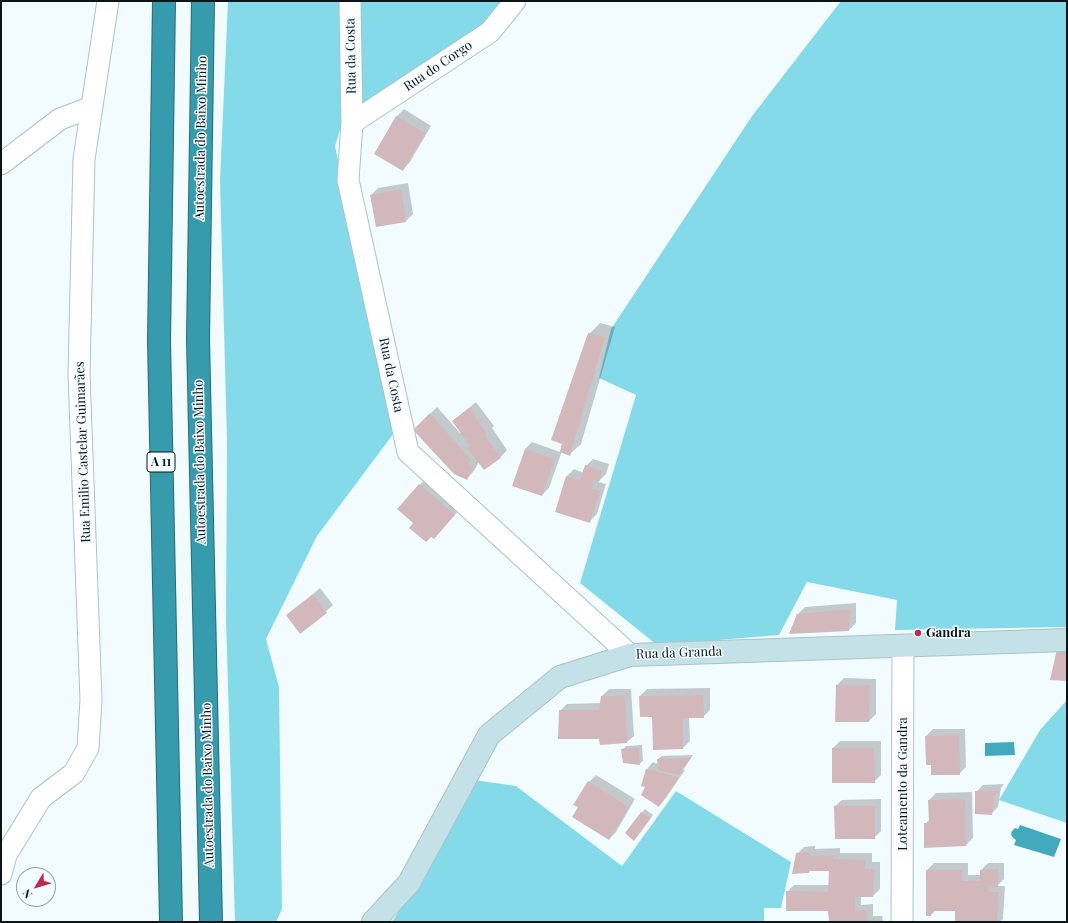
<!DOCTYPE html>
<meta charset="utf-8">
<style>
body{margin:0}
#map{position:relative;width:1068px;height:923px;overflow:hidden;background:#f2fcff;font-family:"Playfair Display",serif}
canvas{display:block}
.frame{position:absolute;inset:0;border:2px solid #0b1416;pointer-events:none}
.north{position:absolute;left:16px;top:867px;width:40px;height:40px;box-sizing:border-box;background:#f2fcff;border:1px solid #969fa2;border-radius:50%;rotate:232deg;font-size:11px;font-weight:700;line-height:16px;text-align:center;color:#0b1416}
.north::after{content:'';display:block;margin:auto;width:14px;height:18px;background:#bc2c4f;clip-path:polygon(50% 0,100% 100%,50% 72%,0 100%)}
</style>
<div id="map">
<canvas width="1068" height="923"></canvas>
<div class="frame"></div>
<div class="north">N</div>
</div>
<script>
const ctx = document.querySelector('canvas').getContext('2d');
ctx.lineJoin = 'round';
function fill(path, color) {
  ctx.fillStyle = color;
  ctx.fill(path, 'evenodd');
}
function trace(path, color, width, dash) {
  ctx.strokeStyle = color;
  ctx.lineWidth = width;
  ctx.lineCap = dash ? 'butt' : 'round';
  ctx.setLineDash(dash || []);
  ctx.stroke(path);
}
function drawText(font, color, halo, rows, align = 'center') {
  ctx.font = font + ' "Playfair Display",serif';
  ctx.lineWidth = 3;
  ctx.setLineDash([]);
  ctx.textBaseline = 'middle';
  ctx.strokeStyle = halo;
  ctx.fillStyle = color;
  for (const [text, x, y, turn = 0] of rows) {
    ctx.save();
    ctx.translate(x, y);
    ctx.rotate((+turn || 0) * Math.PI / 180);
    ctx.textAlign = isNaN(turn) ? turn : align;
    if (halo) ctx.strokeText(text, 0, 0);
    ctx.fillText(text, 0, 0);
    ctx.restore();
  }
}
const green = new Path2D(`
 M228,1h273l-15,21 -142,95 -9,29 59,287 -77,103 -51,103 13,48 3,222 -6,13h-41l-9,-302 1,-178 -7,-262z
 M841,1h226v626l-172,3 2,-30 -90,-18 -28,53 -122,10 -77,-62 56,-188 -37,-17 12,-49 141,-213z
 M1067,700v123l-68,-23 41,-70z
 M474,780l42,6 106,80 54,-75 115,71 -10,46h-17v14h-372l46,-73z`);
const water = new Path2D(`
 M1014,742l1,13 -30,1v-13z
 M1020,825l41,14 -7,18 -40,-12 2,-5c-4,-3 -6,-5 -4,-9l3,-3 3,1z`);
const shadow = new Path2D(`
 M404,109l27,17 -21,36 -7,7 -28,-16 22,-37z
 M408,183l5,31 -7,7 -29,5 -6,-31 7,-7z
 M600,323l15,4 -34,117 -11,10 -8,-3 -13,37 -7,7 -17,-46 7,-7 28,10 29,-118z
 M476,402l18,24 -2,2 15,22 -6,7 -17,12 -5,-7 -5,9 -7,7 -53,-48 23,-23 23,26 1,-1 -8,-11z
 M593,459l16,5 -3,10 -8,8 8,2 -9,30 -7,7 -23,-45 7,-7 10,4 2,-7z
 M426,478l35,30 -21,23 -25,-8 5,-38z
 M320,588l13,17 -32,28 -14,-17z
 M856,603v20l-7,7 -51,-16 7,-7z
 M1067,642v37l-1,1z
 M844,678l32,1v35l-7,7 -32,-36z
 M710,688v22l-7,7h-14l1,24 -7,7 -30,-32 -13,-20 7,-7z
 M609,689h22l3,47 -7,6 -27,-4 -40,-27 7,-7 34,-1 1,-7z
 M933,729h32l1,38 -7,7 -27,-10 -6,-28z
 M840,741h41v34l-7,7 -41,-34z
 M642,745l1,16 -4,3 -16,-15 3,-3z
 M693,755l-10,15h2l-20,29 -7,7 -11,-19v-18l6,-7 5,2v-5l4,-3z
 M596,775l39,24 -19,33 -7,7 -30,-32 10,-25z
 M1004,784l-3,4 -3,19 -7,7 -15,-22 7,-7z
 M972,792l1,46 -7,7 -41,-21 5,-5 -1,-19 7,-7z
 M881,799v32l-7,7 -39,-32 7,-6z
 M645,809l8,6 -16,21 -11,-3z
 M815,846v3l25,-1v5h32v9h8v27l-7,7h-12v9l12,-1v12h9l1,6h-53l-1,-12 -42,-18 7,-7h36v-15h-19l-2,2 -12,-18 7,-7z
 M934,863h34v12h13v-5l7,-7h16v16l-7,7h8l-2,33 -3,3h-44v-12h-20l-5,5 -4,-45z`);
const building = new Path2D(`
 M396,116l29,17 -22,38 -29,-17z
 M401,189l5,33 -30,5 -6,-32z
 M588,333l17,4 -35,119 -10,-4 2,-8 -11,-4z
 M469,408l18,25 -2,2 16,23 -17,12 -17,-22 3,-2 -18,-25z
 M430,413l41,47 -3,3 6,4 -7,13 -13,-6 -41,-44z
 M525,449l30,10 -13,37 -30,-10z
 M585,465l18,6 -4,11 -5,-2 -2,9 8,2 -10,32 -35,-11 11,-36 14,4z
 M419,484l36,31 -21,24 -3,-2 -5,5 -17,-14 4,-5 -16,-14z
 M313,594l14,19 -27,21 -14,-19z
 M850,609l-1,22 -60,3 8,-20z
 M1057,649h10l-1,32 -16,-1z
 M836,685h34l-1,37h-34z
 M703,695l1,23h-21v31l-30,1 -1,-33h-12l-1,-21z
 M601,696h24l2,47 -27,2 -1,-6h-41l1,-29h40z
 M959,735l1,40h-29v-10h-5l-1,-29z
 M639,748l1,17 -17,-2 -2,-14z
 M832,748h42l1,35h-43z
 M691,758l-12,17 -21,-5 -1,-11z
 M646,769l33,8 -20,30 -18,-12 4,-8 -4,-1z
 M588,781l41,26 -20,33 -37,-23 6,-10 -5,-2z
 M975,791h24l-4,5 -3,19 -17,-1z
 M965,799l1,47 -42,2v-25h5l-1,-23z
 M834,806h41v33h-40z
 M641,812l10,6 -17,23 -9,-8z
 M808,852l1,4 25,-1 -1,4 32,1v9h9l-1,28h-18v14l11,-1 1,12h-38l-1,-11h-42v-20l42,1 1,-21h-20v2l-17,1 4,-21z
 M998,869v18h-9v5h10l-2,30h-42v-11h-23l-1,5h-5v-46h36v11h18v-11z`);
const street = new Path2D(`
 M350,1l2,122 -4,57 60,272 222,203
 M352,123l138,-91 25,-31
 M1,164l59,-45 32,-12
 M1,874l5,-19 35,-57 33,-25 14,-25 3,-48 -12,-326 5,-215 24,-158
 M902,922l1,-276`);
const secondary = new Path2D(`
 M373,922l36,-39 80,-148 71,-58 70,-22 437,-15`);
const highway = new Path2D(`
 M164,1l-5,340 12,581
 M203,1l-5,338 13,583`);
const markers = [
 [918,633,4,"#bc2c4f"]
];
const shields = [
 [161,462,28]
];
const shieldNames = [
 ["A 11",161,462]
];
const streetNames = [
 ["Rua da Costa",351,56,-91],
 ["Rua do Corgo",438,66,-34],
 ["Autoestrada do Baixo Minho",201,138,-89],
 ["Rua da Costa",391,375,78],
 ["Rua Emilio Castelar Guimarães",83,452,-92],
 ["Autoestrada do Baixo Minho",200,462,-91],
 ["Rua da Granda",679,653,-2],
 ["Loteamento da Gandra",903,784,-90],
 ["Autoestrada do Baixo Minho",208,785,-91]
];
const poiNames = [
 ["Gandra",926,633]
];
fill(green, '#85daea');
fill(water, '#42aabc');
fill(shadow, '#0003');
fill(building, '#d2b8ba');
trace(street, '#a9c3c9', 23);
trace(secondary, '#a9c3c9', 24);
trace(highway, '#276c78', 24);
trace(street, '#fff', 21);
trace(secondary, '#c3e1e6', 22);
trace(highway, '#369bac', 22);
for (const [x, y, r, color] of markers) {
  const dot = new Path2D();
  dot.arc(x, y, r, 0, 2 * Math.PI);
  ctx.fillStyle = color;
  ctx.fill(dot);
  trace(dot, '#f2fcff', 1.5);
}
for (const [x, y, w] of shields) {
  const box = new Path2D();
  box.roundRect(x - w / 2, y - 10, w, 20, 3);
  ctx.fillStyle = '#f2fcff';
  ctx.fill(box);
  trace(box, '#0b1416', 1);
}
drawText('bold 12px', '#0b1416', null, shieldNames);
drawText('13px', '#0b1416', '#f2fcff', streetNames);
drawText('bold 13px', '#0b1416', '#f2fcff', poiNames, 'left');
</script>
